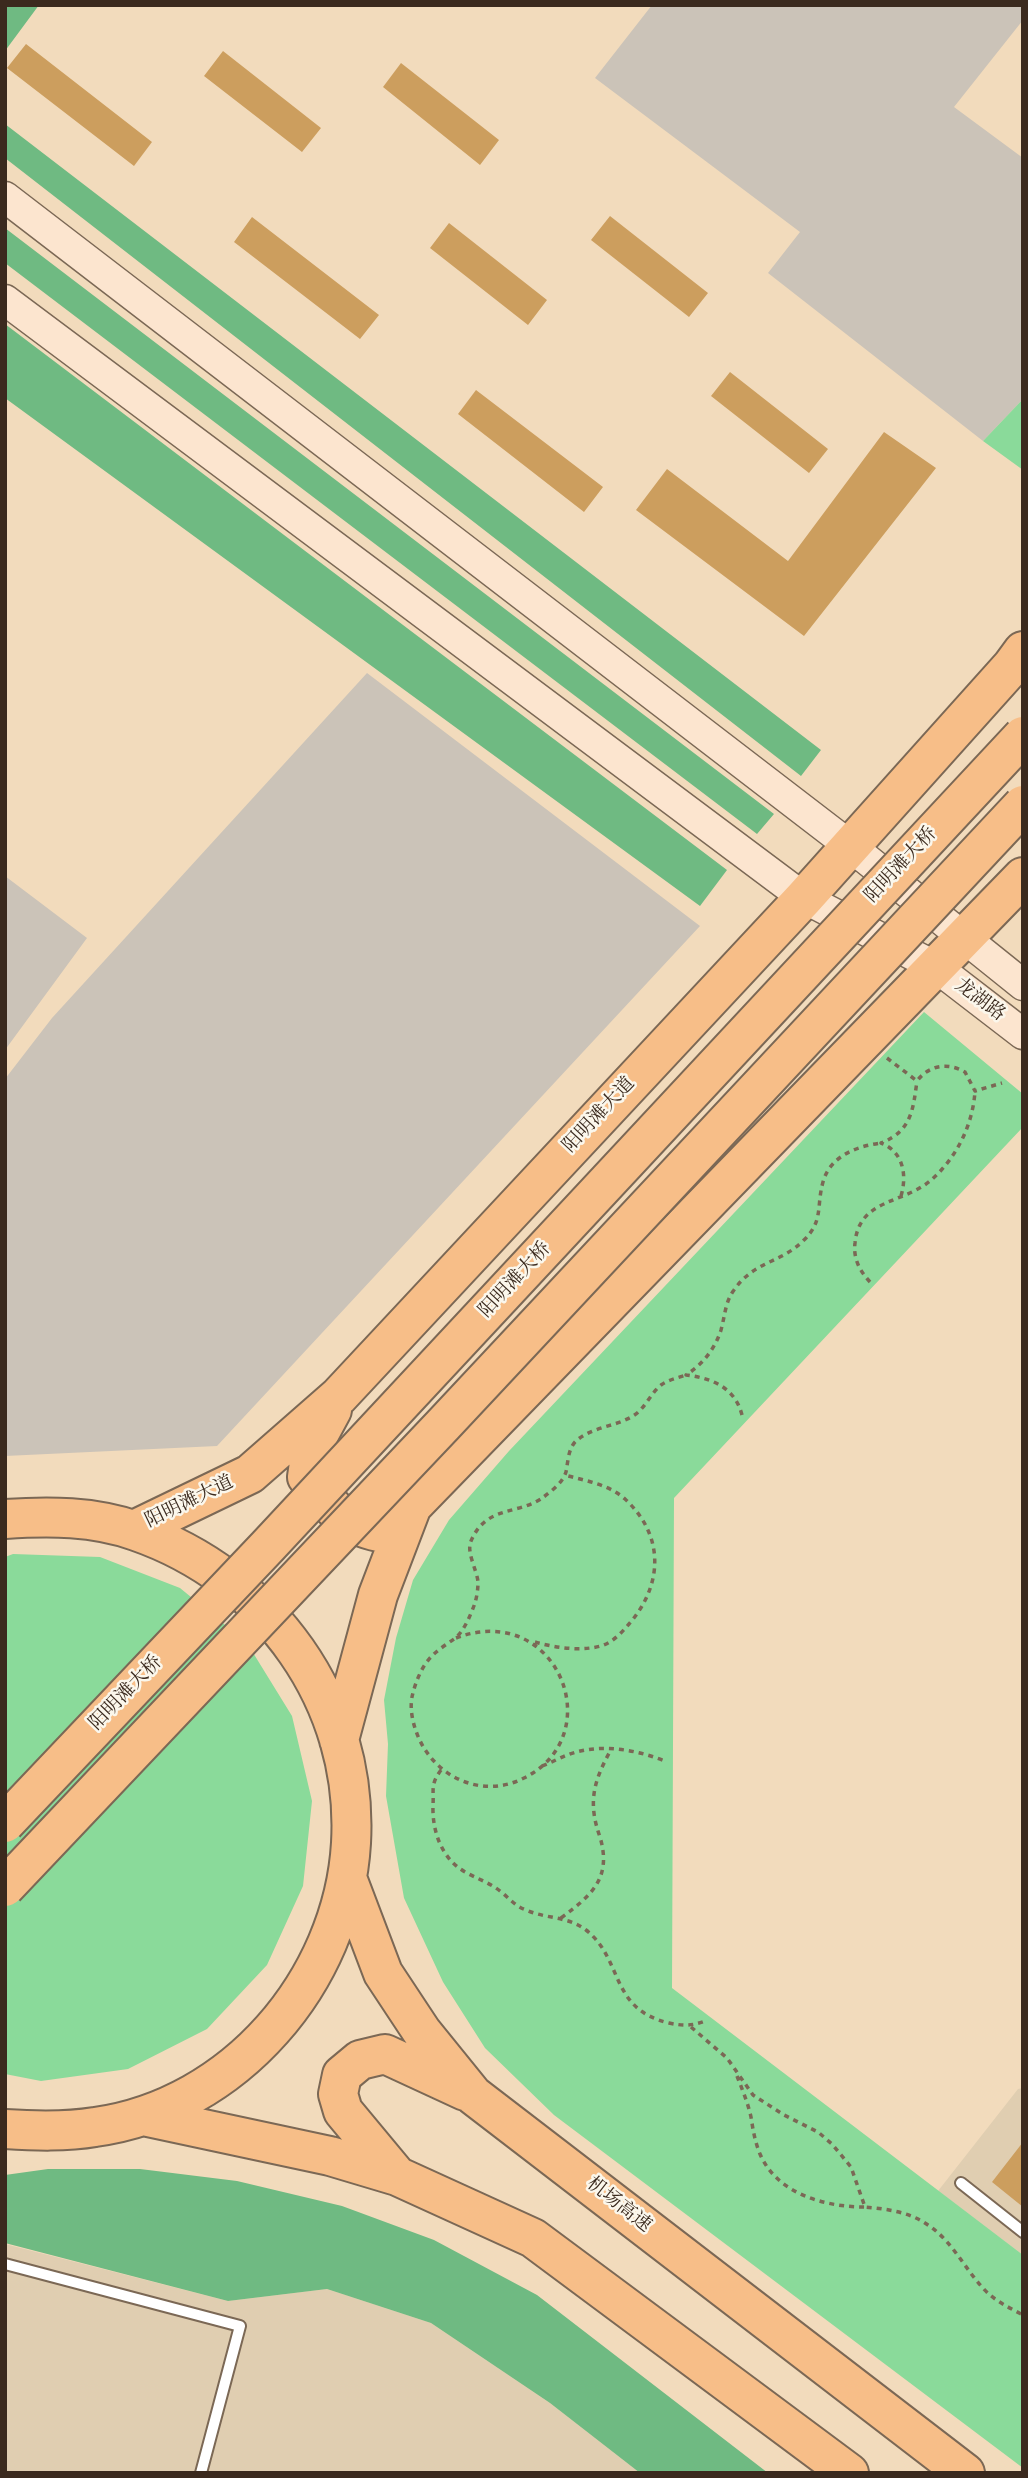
<!DOCTYPE html>
<meta charset="utf-8">
<style>
body{margin:0}
#map{position:relative;width:1028px;height:2478px;overflow:hidden;background:#f2dbbc;font-family:Vollkorn,serif}
canvas{display:block}
.frame{position:absolute;inset:0;border:7px solid #3b2a1e;pointer-events:none}
</style>
<div id="map">
<canvas width="1028" height="2478"></canvas>
<div class="frame"></div>
</div>
<script>
const ctx = document.querySelector('canvas').getContext('2d');
ctx.lineJoin = 'round';
function fill(path, color) {
  ctx.fillStyle = color;
  ctx.fill(path, 'evenodd');
}
function trace(path, color, width, dash) {
  ctx.strokeStyle = color;
  ctx.lineWidth = width;
  ctx.lineCap = dash ? 'butt' : 'round';
  ctx.setLineDash(dash || []);
  ctx.stroke(path);
}
function drawText(font, color, halo, rows, align = 'center') {
  ctx.font = font + ' Vollkorn,"Noto Serif SC",serif';
  ctx.lineWidth = 5;
  ctx.setLineDash([]);
  ctx.textBaseline = 'middle';
  ctx.strokeStyle = halo;
  ctx.fillStyle = color;
  for (const [text, x, y, turn = 0] of rows) {
    ctx.save();
    ctx.translate(x, y);
    ctx.rotate((+turn || 0) * Math.PI / 180);
    ctx.textAlign = isNaN(turn) ? turn : align;
    if (halo) ctx.strokeText(text, 0, 0);
    ctx.fillText(text, 0, 0);
    ctx.restore();
  }
}
const built = new Path2D(`
 M1023,2088v167l-85,-64 80,-102z
 M5,2244l223,57 99,-12 104,34 119,80 90,70h-635z`);
const industrial = new Path2D(`
 M652,5h371v15l-69,87 69,51v241l-40,42 -215,-168 32,-41 -205,-154z
 M367,673l333,253 -483,520 -212,10v-377l47,-61z
 M5,876l82,62 -82,112z`);
const green = new Path2D(`
 M1023,399v71l-40,-29z
 M924,1012l99,82v33l-349,371 -2,490 351,267v213l-469,-353 -69,-67 -42,-66 -39,-84 -18,-102 2,-52 -4,-44 12,-62 17,-58 36,-60 60,-69z
 M13,1554l87,3 80,31 67,55 45,73 20,85 -9,85 -36,79 -60,64 -79,40 -87,12 -36,-7v-517z`);
const forest = new Path2D(`
 M5,5h34l-34,46z
 M5,124l816,626 -20,26 -796,-618z
 M5,228l769,586 -17,20 -752,-571z
 M5,324l722,546 -27,36 -695,-508z
 M48,2169h92l97,12 105,25 92,34 103,55 231,178h-128l-90,-70 -119,-80 -104,-34 -99,12 -223,-58v-68z`);
const building = new Path2D(`
 M26,44l126,98 -18,24 -127,-98z
 M223,51l98,77 -19,24 -98,-76z
 M401,63l98,77 -19,25 -97,-78z
 M610,216l98,77 -19,24 -98,-77z
 M252,217l127,98 -19,24 -126,-97z
 M449,223l98,77 -19,25 -98,-77z
 M730,372l98,77 -19,24 -98,-77z
 M476,390l127,97 -19,25 -126,-98z
 M884,432l52,36 -132,168 -168,-126 31,-41 121,92z
 M1023,2142v65l-31,-25z`);
const path = new Path2D(`
 M887,1058l30,23c12,-16 31,-19 48,-9l10,19 27,-8
 M901,1196c6,-20 3,-44 -20,-53 31,-12 32,-34 36,-62
 M870,1282c-10,-11 -17,-23 -15,-39 4,-44 47,-39 75,-62 26,-22 43,-56 45,-90
 M742,1415c-7,-28 -31,-37 -56,-40 16,-10 29,-26 35,-45 4,-14 4,-28 13,-40 20,-29 47,-27 69,-49 21,-20 13,-34 20,-59 7,-26 34,-36 58,-39
 M456,1638c101,-38 155,97 68,140 -45,23 -95,-4 -109,-50 -3,-9 -5,-21 -3,-31 3,-14 10,-32 21,-42 6,-6 14,-11 21,-16 10,-7 17,-25 21,-36 2,-7 3,-14 3,-21 -1,-12 -12,-30 -7,-41 15,-35 44,-26 70,-42 9,-7 21,-15 25,-27 2,-10 2,-22 9,-30 15,-15 40,-15 58,-26 12,-7 17,-22 28,-31 7,-5 16,-7 25,-10
 M535,1642c21,6 48,10 69,3 10,-4 18,-13 25,-21 34,-39 36,-88 -4,-125 -17,-15 -39,-18 -60,-24
 M542,1766c9,-3 17,-8 25,-11 32,-12 67,-6 98,6
 M441,1770c-11,15 -7,19 -8,35 -1,27 9,55 34,68 11,6 23,10 33,18 9,7 15,15 26,19 20,9 42,6 60,20 38,30 23,79 83,93 14,3 23,3 36,-2
 M561,1918c31,-23 51,-40 39,-81 -5,-14 -8,-28 -6,-43 2,-16 10,-32 18,-46
 M691,2027l36,31 26,37 31,20 34,17 14,12 19,23 14,40c22,2 45,5 63,18 23,15 36,42 54,62 11,13 26,20 41,28
 M737,2076c5,13 11,27 14,41 2,13 4,25 9,37 17,40 65,53 105,53`);
const lane = new Path2D(`
 M961,2183l62,49
 M5,2264l235,62 -39,147`);
const secondary = new Path2D(`
 M5,197l845,649 173,139
 M5,300l799,598 132,69 87,67`);
const highway = new Path2D(`
 M332,1410l-21,39 -4,28c20,26 38,49 72,55l33,-26
 M5,1519c44,-3 89,-3 131,12 133,46 223,170 215,312 -8,138 -117,265 -256,284 -30,5 -59,4 -90,2
 M134,1530l116,-56 89,-78 465,-498 208,-232 11,-15
 M339,1740l39,-145 34,-89 611,-629
 M347,1878l36,95 39,59 51,63 492,378
 M143,2116l187,40 67,20 136,62 316,235
 M397,2176l-54,-65 -5,-17 4,-19 18,-15 25,-6 80,37`);
const highwayBridge = new Path2D(`
 M5,1823l263,-277 755,-810
 M5,1887l438,-462 580,-620`);
const streetNames = [
 ["阳明滩大桥",902,866,-47],
 ["龙湖路",979,1001,37],
 ["阳明滩大道",600,1116,-47],
 ["阳明滩大桥",516,1281,-47],
 ["阳明滩大道",190,1503,-26],
 ["阳明滩大桥",127,1694,-46],
 ["机场高速",618,2206,38]
];
fill(built, '#e0ceb1');
fill(industrial, '#cbc3b8');
fill(green, '#8ada9a');
fill(forest, '#6fba82');
fill(building, '#cc9e5e');
trace(lane, '#7b6855', 14);
trace(secondary, '#7b6855', 33);
trace(highway, '#7b6855', 42);
trace(path, '#7b6855', 3.5, [5, 5]);
trace(lane, '#fff', 10);
trace(secondary, '#fce5cf', 30);
trace(highway, '#f7be88', 38);
trace(highwayBridge, '#7b6855', 42, []);
trace(highwayBridge, '#f7be88', 38);
drawText('19px', '#3b2a1e', '#fbf7ec', streetNames);
</script>
